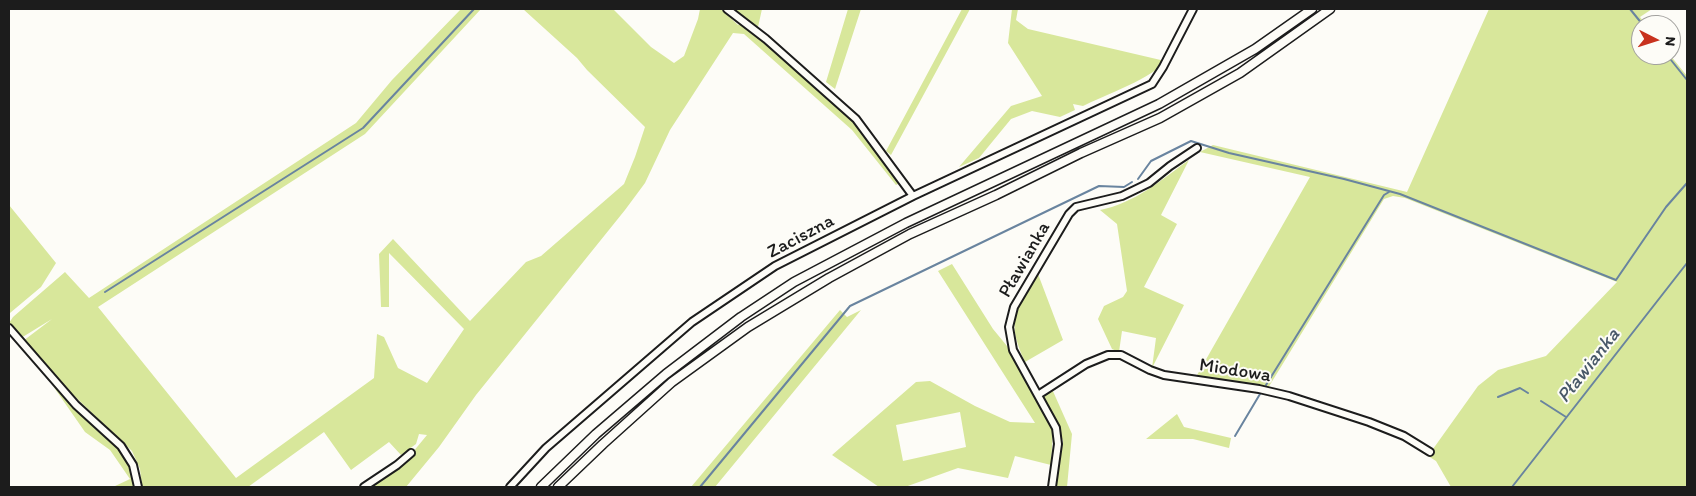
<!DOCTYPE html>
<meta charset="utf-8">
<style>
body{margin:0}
#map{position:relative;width:1696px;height:496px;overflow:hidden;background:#fdfcf7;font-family:Itim,sans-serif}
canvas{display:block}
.frame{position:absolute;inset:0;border:10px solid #1c1c1c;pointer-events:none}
.north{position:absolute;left:1631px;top:15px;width:50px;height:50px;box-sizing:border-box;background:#fdfcf7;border:1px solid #a3a29f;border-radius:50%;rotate:95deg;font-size:14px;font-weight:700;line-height:20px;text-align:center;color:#1c1c1c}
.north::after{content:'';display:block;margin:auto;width:18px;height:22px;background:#c8321e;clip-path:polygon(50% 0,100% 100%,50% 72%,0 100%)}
</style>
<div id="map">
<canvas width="1696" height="496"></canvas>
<div class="frame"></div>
<div class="north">N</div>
</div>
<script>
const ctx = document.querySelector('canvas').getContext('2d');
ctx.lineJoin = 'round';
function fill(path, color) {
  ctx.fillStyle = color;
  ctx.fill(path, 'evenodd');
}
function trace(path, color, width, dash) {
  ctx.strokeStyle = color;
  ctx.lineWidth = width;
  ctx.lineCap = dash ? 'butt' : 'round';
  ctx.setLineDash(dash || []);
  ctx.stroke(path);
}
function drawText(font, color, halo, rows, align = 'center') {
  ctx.font = font + ' Itim,sans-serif';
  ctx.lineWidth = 4;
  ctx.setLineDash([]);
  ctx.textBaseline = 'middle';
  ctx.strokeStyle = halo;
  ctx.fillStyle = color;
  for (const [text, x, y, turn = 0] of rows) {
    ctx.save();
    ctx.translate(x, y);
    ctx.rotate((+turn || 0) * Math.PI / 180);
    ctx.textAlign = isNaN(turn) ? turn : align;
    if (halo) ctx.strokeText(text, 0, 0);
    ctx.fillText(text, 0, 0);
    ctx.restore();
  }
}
const green = new Path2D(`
 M461,9h20l-116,125 -267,173 138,171 138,-100 3,-44 7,3 14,31 29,15 37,-54 -75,-76v54h-8l-2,-53 14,-15 77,82 56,-59 15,-6 83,-72 11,-27 10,-30 -58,-57 -10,-12 -54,-49h90l38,38 23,16 10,-7 14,-37 2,-10h21l17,16 3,-2 113,98 46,62 -4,2 -44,-55 -108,-96 -11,-1 -63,97 -25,53 -20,27 -149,185 -37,52 -33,40h-36l33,-23 24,-29 -8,-1 -3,10 -15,11 -12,-13 -38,28 -27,-38 -76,55h-106l-2,-18 -8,-18 -65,-62 -44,-48 29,-22 -31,19 -12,-15 4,-6 52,-45 24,26 267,-175 36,-43z
 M733,9h29l-4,18z
 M848,9h13l-26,80 -9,-7z
 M962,9h8l-79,146 -5,-4z
 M1012,9h6l-2,11 12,9 137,32c-8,15 -64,36 -82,45l-10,-2 2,6 -15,7 -28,-6 -21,8 -32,39 -20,9 52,-61 31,-10 -34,-53z
 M1489,9h163l-12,8 6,8h-5v30h29l17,21v411h-236l-15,-26 -8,-5 50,-70 20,-16 48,-14 71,-74 -212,-84 -12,-2 -9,3 -116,189 -72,-11 114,-200 -110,-25 13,-7 194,47z
 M1189,160l-28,55 16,9 -33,63 40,18 -32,63 4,-30 -34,-7 -3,21 -7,-3 -14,-30 6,-13 19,-9 4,-6 -10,-67 -17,-14c35,-7 61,-30 89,-50z
 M9,205l47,58 -15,24 -31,26 -1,-3z
 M952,264l41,65 14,17 46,83 -2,36 -36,-9 -7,22 -50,-10 -53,19h-26l-47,-32 84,-73 14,-1 45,25 35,16 25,1 -97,-152zM960,412l6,35 -63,14 -7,-36z
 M1038,274l25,66 -38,22c-20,-44 -9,-50 13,-88z
 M840,310l7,7 14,-7 -146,177h-24z
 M53,386l65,61 9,11 8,29h-22l17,-8 -20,-29 -25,-18z
 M1052,389l20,45 -5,53h-11l7,-46 -20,-45z
 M1177,414l7,13 47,11 -2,10 -36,-9h-47z`);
const stream = new Path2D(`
 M1630,9l13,16
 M1667,55l20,25
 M1138,179l13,-18 40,-20 38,12 115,26 56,15 216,86 50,-73 21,-24
 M105,292l258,-164 111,-119
 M1266,385l118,-190 5,-3
 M1498,397l22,-9 8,5
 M1541,401l25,16
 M1235,436l25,-42
 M700,487l150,-181 249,-120 25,1 8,-5
 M1512,487l175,-224`);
const minor = new Path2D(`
 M727,9l39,30 90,80 57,77
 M9,328l67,77 45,41 12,19 5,22
 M1038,395l48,-31 22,-9h13l29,15 14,5 95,14 30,7 80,26 35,14 26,16
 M364,487l33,-22 14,-12
 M510,487l36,-39 146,-126 83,-56 138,-70 239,-112 11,-17 30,-58
 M1052,487l6,-43 -2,-16 -43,-78 -4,-23 5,-20 55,-93 7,-7 46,-11 27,-13 21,-17 27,-18`);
const tertiary = new Path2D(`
 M541,487l55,-53 70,-60 75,-57 53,-35 112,-59 253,-119 96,-55 57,-40
 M558,487l45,-43 69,-62 76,-55 81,-49 81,-44 86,-39 85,-42 79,-35 80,-45 90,-64`);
const streetNames = [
 ["Zaciszna",801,237,-28],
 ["Pławianka",1025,260,-60],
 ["Miodowa",1235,371,9]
];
const waterNames = [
 ["Pławianka",1589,366,-52]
];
fill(green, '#d8e79b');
trace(stream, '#69849f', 2);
trace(minor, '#1c1c1c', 10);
trace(tertiary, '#1c1c1c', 11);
trace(minor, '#fdfcf7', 6);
trace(tertiary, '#fdfcf7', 8);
drawText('19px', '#1c1c1c', '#fdfcf7', streetNames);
drawText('italic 20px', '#495969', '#fdfcf7', waterNames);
</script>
